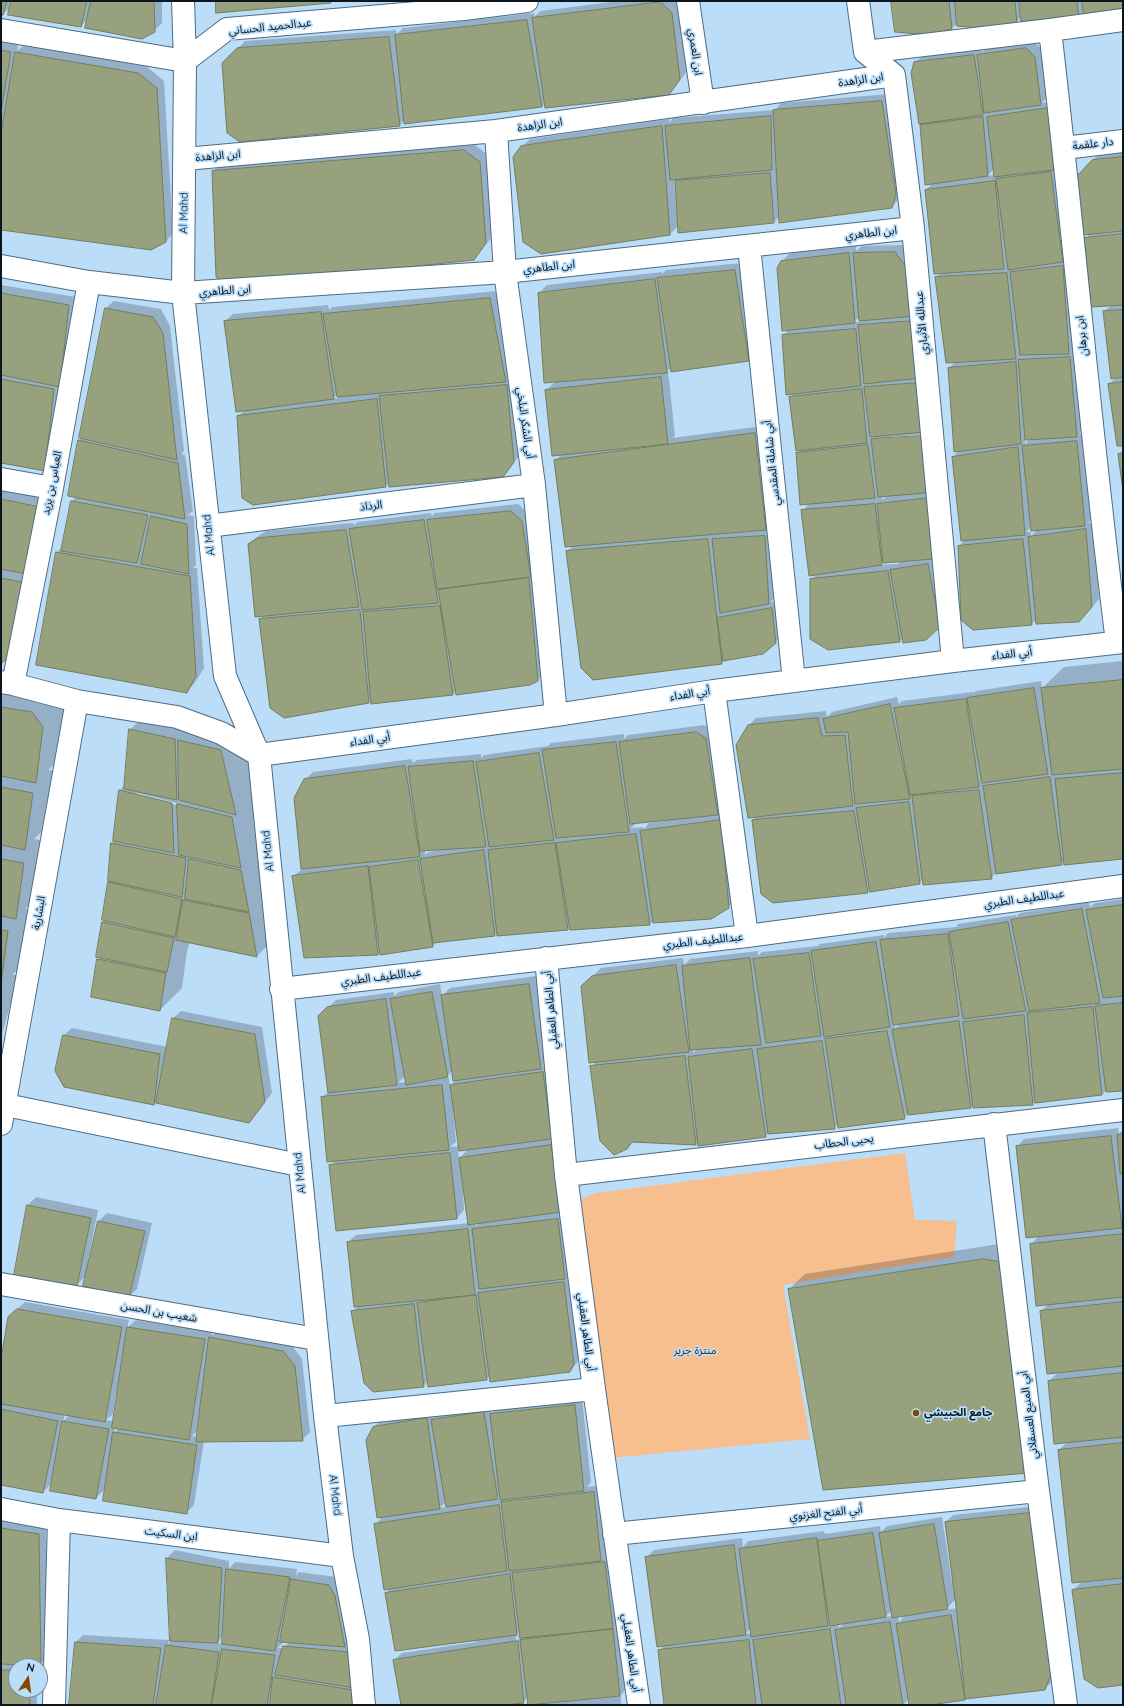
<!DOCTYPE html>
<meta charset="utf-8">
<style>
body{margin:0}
#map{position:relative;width:1124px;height:1706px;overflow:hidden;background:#bbddf8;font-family:Quicksand,sans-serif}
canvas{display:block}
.frame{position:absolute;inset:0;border:2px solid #0a1720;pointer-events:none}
.north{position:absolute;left:8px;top:1658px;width:40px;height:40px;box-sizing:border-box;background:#bbddf8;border:1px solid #748ea2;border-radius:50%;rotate:13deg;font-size:11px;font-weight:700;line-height:16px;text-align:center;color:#0a1720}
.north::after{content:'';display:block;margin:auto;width:14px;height:18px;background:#834800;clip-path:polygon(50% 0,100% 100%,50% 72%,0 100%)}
</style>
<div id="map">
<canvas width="1124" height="1706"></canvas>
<div class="frame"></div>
<div class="north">N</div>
</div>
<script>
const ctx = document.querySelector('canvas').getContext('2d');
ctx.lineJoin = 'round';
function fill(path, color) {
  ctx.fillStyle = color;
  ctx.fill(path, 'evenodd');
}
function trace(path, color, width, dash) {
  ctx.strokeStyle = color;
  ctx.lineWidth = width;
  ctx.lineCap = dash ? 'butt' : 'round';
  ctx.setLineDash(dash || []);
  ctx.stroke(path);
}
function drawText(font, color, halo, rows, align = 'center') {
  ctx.font = font + ' Quicksand,"Noto Sans Arabic",sans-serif';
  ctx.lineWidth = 3.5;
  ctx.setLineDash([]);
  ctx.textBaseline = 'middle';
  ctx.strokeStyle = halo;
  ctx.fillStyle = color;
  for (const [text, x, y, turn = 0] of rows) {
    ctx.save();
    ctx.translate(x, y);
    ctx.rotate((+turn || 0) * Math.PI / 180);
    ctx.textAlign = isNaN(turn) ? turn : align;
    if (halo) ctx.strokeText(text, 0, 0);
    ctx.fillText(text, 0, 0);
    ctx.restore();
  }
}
const green = new Path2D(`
 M905,1153l10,67 42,1 -3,36 -171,28 27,154 -200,19 -31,-258 17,-7z`);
const shadow = new Path2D(`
 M1,1h161v22l-8,8 -65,-13 -8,8 -70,-19 -8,7h-2z
 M618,1h57l5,4 7,66 -11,15 -8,8 -123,9 -3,4 -138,13 -4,5 -159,16 -18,-77 22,-23 151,-11 1,4 6,-6 131,-15 1,3 6,-5z
 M892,1h231l-39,11 -6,5 -56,-1 -6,6h-58l-6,6z
 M1,41l17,4 -1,6 7,-6 122,21 18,15 9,152 -7,8 -165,-12z
 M1033,41l9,8 6,48 -6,6 13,-2 15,152 -7,7 7,-1 6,87 -4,4h6l7,78 -6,6h6l8,84 -5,5 6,-1 5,77 -12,14 -50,6 -6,5 -72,-78 7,-7 -13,-82 7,-7 -11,-82 6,-6 -19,-85 5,-4 -15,-83 8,-8 -8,1 -5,-59 -9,-51 3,-10 8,-8 58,-7 1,4 4,-4zM994,169v6l-7,1zM1025,439h5l-5,5zM1032,526l5,4 -6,6v-4h-5z
 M889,94l10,105 -8,8 -111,9 -6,6 -95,10v-7l-9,9 -148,-87 8,-8 139,-20 1,3 3,-4 102,-8 6,-7zM674,178h6l-4,4 3,37h-2z
 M472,143l15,11 7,81 -21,24 -260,-88 8,-7z
 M1123,151v294l-14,-61 8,-7 -13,-65 7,-7 -26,-66 5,-5 3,-74 8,-8z
 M903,245l16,21 14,219 -7,7 10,-1 11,127 -44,20 -3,3 -89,-61 6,-6 -15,-63 8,-8 -13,-49 4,-4 -11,-53 4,-4 -11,-57 6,-7 -7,-68 8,-8 66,-7v5l6,-5zM860,316v6h-6zM927,434v2l-48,4v-2zM876,435l-3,3 -4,1 4,-3zM882,495h5l-4,5zM884,561h17l-5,4v-1l-16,1z
 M742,263l14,89 -7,8 -78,11v-3l-3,2 7,66 -3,2 90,-12 11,95 -7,8h6l5,67 -7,6 9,-1 4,34 -8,7 -51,18 -2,3 -155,-112 6,-5 -18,-85 7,-7 -16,-64 10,-9 -17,-88 8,-8 115,-13v2l4,-4z
 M1,285l75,12 -24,166 -51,-1z
 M497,291l16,83 -5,5 7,-1 6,76 -18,22 -114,6 -3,4 -148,-70 7,-6 -20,-89 8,-7 95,-9 1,5 3,-3zM338,394v4h-5z
 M114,301l47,8 9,17 14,125 -3,3 4,1 8,56 -5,4 6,1 2,49 -3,3h4l7,100 -10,16 -8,8 -129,-139 6,-7 9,-45 5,-5 2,-56 1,-1 26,-131z
 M1,481l53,11 -53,171z
 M518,504l11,10 16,158 -7,8 -82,10 -3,4 -81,5 -3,3 -85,15 -24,-98 5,-4 -16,-71 8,-7 9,-6 87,-8 1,2 4,-3 73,-9 1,3 3,-3z
 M1123,661v197l-59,3 -3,3 -65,9 -5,5 -68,1 -4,5 -49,5 -2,3 -115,-72 4,-5 -9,-89 8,-8 70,-7 1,6 5,-5 65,-15 2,7 3,-3 71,-9v1l3,-2 65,-10 1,7 22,-21z
 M1,683l64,21 -7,56 -10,10 7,1 -8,56 -13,12 11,2 -8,56 -12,12 5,1 -8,55 -10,10h7l-18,62z
 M152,708l90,21 15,63 21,143 -21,21 -67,-14 -3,9 -5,37 -22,22 -62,-50 3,-3 1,-34 3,-3h-2l6,-38 3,-39 2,-2 6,-51 5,-5 5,-55zM137,793l40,10 -1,2 -39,-10z
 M704,725l9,5 12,76 -8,8 11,-1 8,86 -8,8 -74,13 -4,4 -79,5 -1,-2 -2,3 -71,2 -3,3 -56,6 -5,5 -52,5 -3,3 -73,3 -12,-80 9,-8 3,-89 8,-8 99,-13 1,4 4,-3 64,-6v4l3,-3 64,-9 3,-3 73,-9v5l4,-4zM665,819v2l-16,2 -5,6 -1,-2 -12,1 6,-5zM438,849l1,1 -10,2 -4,3v-4l2,-1z
 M1123,899v191h-17l-4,5 -67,7 -2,2 -59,3v-3l-4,3 -62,7 -4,4 -66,6 -4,4 -66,5 -2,3 -68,5 -2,3 -62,-3 -8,7 -35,-81 6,-6 -15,-74 19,-19 82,-10 1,7 6,-6 68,-8v5l4,-4 56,-6 2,-2 64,-9v3l4,-5 68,-6 2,-3 58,-9v2l4,-4 69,-11 1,5 5,-4zM901,1023l-6,5v-4zM693,1048h5l-5,5z
 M536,976l12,85 -5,5 7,-1 18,138 -9,9h6l7,58 -5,6 4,-1 11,80 -5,8 -8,8 -79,5 -4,3 -58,2 -5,5 -71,-74 7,-7 -11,-63 8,-7 113,-12 -5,-30h-1l1,17 -7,8 -127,-52 6,-6 -14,-62 7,-7 -10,-75 17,-16 58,-8v4l5,-4 41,-8 2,12 8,-8zM452,1071l4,9 -6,6 -1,-8h-4zM405,1076l1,6 -8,1zM453,1111h1l5,35 -9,1 6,-5zM468,1149l-9,10 -1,-8zM480,1222l-4,4 -1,-3z
 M181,1011l81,16 10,66 -23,29 -91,-22 -4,4 -89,-17 -1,-52 8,-7 96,19 5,-29z
 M1118,1128l1,6 4,-4v95l-3,3 3,-1v457l-50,-94 10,-9 -24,-131 8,-8 -18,-61 10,-9 -18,-61 7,-7 -11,1 -6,-61 8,-8 -22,-89 7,-8z
 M36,1197l62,13 -10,50h2l9,-39 8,-8 45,10 -15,66 -8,8 -43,-22 -9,10 -62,-11 13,-69z
 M999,1244l45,213 -255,-168 16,-15z
 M25,1302l104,18 -2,8 9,-8 76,12v4l5,-6 74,14 11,15 8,73 -8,8 -98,1 -10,64 -7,7 -81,-24 -10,10 -44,-15 -9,9 -42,-8v-79l2,-2h-2v-38l16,-56zM116,1393h2l-4,28 -8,-1 7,-6zM65,1414l4,1 -6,6zM115,1428h4l-5,5zM199,1429l-1,8 -6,-1z
 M582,1398l9,84 -4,5 14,-2 7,67 -3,4 7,-1 16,132 -9,10 2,-1v9h-97l5,-3 -1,-5 -5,5v3h-121l-8,-45 8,-7 74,-11v-2l-90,-47 5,-5 -16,-63 8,-9 -9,-89 8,-8 52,-8 1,7 5,-5 51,-8 1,8 7,-7zM500,1495l1,4 -6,1zM446,1502l1,5 -8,1zM520,1631l1,4 -5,1zM516,1636h2l6,60h-2z
 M1038,1506l14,176 -8,7 -79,9 -42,7h-13l-1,-6 -6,6h-238l-6,-54 6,-6 -19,-87 8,-8 88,-12 1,9 5,-6 76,-10 1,3 55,-8 1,6 6,-6 55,-9 10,65h2l-8,-60 7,-7zM956,1599l1,9 -12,2zM892,1610l1,6 -8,1zM906,1614l-7,8 -1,-6zM838,1623h6l-5,5zM751,1628l1,5 -7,1z
 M1,1519l45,8 2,130 -10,9h-22v24h21v15h-36z
 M175,1550l54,11v8l6,-7 62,7 -1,7 3,-4 37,5 16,62 -5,4 10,1 3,61h-290l6,-63 7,-7 86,5 -1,4 4,-4h-1l-4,-82zM223,1636v8l-6,-1zM283,1642h6l-5,6h-6z`);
const building = new Path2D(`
 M1,1h6l-4,14h-2z
 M11,1h76l-6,26 -73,-12z
 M91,1h63l1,31 -13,7 -57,-11z
 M216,1h115v2l-115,10z
 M891,1h58l3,28 -23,6 -34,-3z
 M955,1h60l2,22 -24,6 -36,-3z
 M1019,1h58l2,17 -24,6 -34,-3z
 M1082,1h41v15l-39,1z
 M661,2l11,11 8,66 -11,16 -124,13 -13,-90z
 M527,20l15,87 -138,17 -9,-89z
 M389,37l11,89 -160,16 -13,-9 -5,-70 15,-15z
 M1026,48l9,9 6,48 -57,8 -7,-58z
 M1,50l10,2 -10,61z
 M15,52l123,21 19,15 9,154 -15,8 -150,-20v-96z
 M974,55l9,60 -64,9 -8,-51 3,-11z
 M882,101l14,94 -4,13 -113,15 -6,-113z
 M1048,108l6,62 -60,7 -7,-60z
 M771,116l1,54 -102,10 -5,-54z
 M983,117l5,59 -63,9 -5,-60z
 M662,126l8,109 -129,19 -18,-12 -10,-85 8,-11z
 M464,150l16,12 6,81 -12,17 -245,26 -13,-9 -4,-106z
 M1123,157v74l-40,4 -7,-58 16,-17z
 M1051,172l12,90 -55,8 -12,-91z
 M770,173l4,50 -96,10 -3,-52z
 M995,181l9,88 -70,5 -9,-84z
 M1123,234v71l-32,2 -7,-69z
 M895,252l16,21 5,43 -57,5 -6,-68z
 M849,253l6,70 -73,8 -5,-63 4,-7z
 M1063,266l6,88 -49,1 -10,-83z
 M735,270l14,91 -78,11 -14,-94z
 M1007,273l9,86 -70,4 -11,-86z
 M655,279l12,94 -123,10 -6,-90z
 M1,293l68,12 -9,82 -59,-12z
 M490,298l16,84 -169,15 -14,-83z
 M105,308l48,9 10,16 14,127 -98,-22z
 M1123,310v67l-12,2 -8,-68z
 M321,312l13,87 -98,13 -12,-91z
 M915,321l6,57 -57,6 -6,-59z
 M856,329l5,57 -75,9 -4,-60z
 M1070,357l7,80 -52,3 -7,-80z
 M1016,362l5,82 -67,8 -6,-84z
 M661,377l7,67 -116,12 -7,-66z
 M1,379l53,10 -9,82 -44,-8z
 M1123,382v64h-6l-9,-62z
 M919,383l5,49 -54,5 -6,-50z
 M507,385l7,77 -11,15 -114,10 -10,-91z
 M862,389l5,54 -71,8 -7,-54z
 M377,399l9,88 -133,18 -11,-7 -5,-82z
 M755,433l11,97 -201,17 -11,-87z
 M922,436l4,57 -48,4 -7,-58z
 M78,440l100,23 7,56 -117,-23z
 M1077,441l8,85 -54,5 -9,-85z
 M868,445l7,53 -75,7 -4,-52z
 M1018,447l7,88 -64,6 -9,-84z
 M1123,453v38l-5,-37z
 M929,498l5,61 -51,4 -6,-59z
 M1,499l39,8 -14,67 -25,-5z
 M71,501l77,14 -11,48 -76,-12z
 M875,504l7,61 -73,11 -8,-66z
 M511,511l11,10 9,56 -94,12 -10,-69z
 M151,516l36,8 2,50 -48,-10z
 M424,520l14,83 -76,7 -13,-81z
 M1086,529l6,78 -13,15 -43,2 -8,-87z
 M346,530l13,77 -104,10 -7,-73 10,-6z
 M765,536l4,68 -49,9 -8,-74z
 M708,539l14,125 -129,16 -12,-12 -15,-117z
 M1023,539l9,86 -59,5 -12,-10 -3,-74z
 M56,552l134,24 6,100 -9,17 -151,-28z
 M928,564l12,63 -14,13 -23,3 -13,-73z
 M888,571l12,71 -72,8 -18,-11v-60z
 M1,578l30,6 -12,64 -18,16z
 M529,578l9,103 -8,4 -74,10 -18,-105z
 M440,606l13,89 -82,9 -8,-92z
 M772,608l4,35 -13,11 -40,7 -6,-43z
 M360,610l9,93 -85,15 -14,-10 -11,-89z
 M1123,680v89l-71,6 -11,-87z
 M1034,688l14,86 -66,9 -15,-85z
 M966,699l13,88 -69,8 -16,-87z
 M890,704l20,95 -55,5 -7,-72 -22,1 -3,-14z
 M1,707l31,5 11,15 -7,56 -35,-7z
 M818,718l4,18 23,-1 8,71 -105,12 -12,-73 12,-20z
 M129,729l46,10 2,61 -53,-11z
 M696,732l10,6 12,77 -88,9 -11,-82z
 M178,740l43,10 15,65 -57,-15z
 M616,742l13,90 -73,6 -14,-88z
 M539,753l15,87 -65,7 -13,-85z
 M473,761l13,86 -66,4 -12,-84z
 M405,766l15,91 -119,12 -7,-71 10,-19z
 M1123,773v86l-59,6 -9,-86z
 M1050,777l12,88 -66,9 -13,-88z
 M1,787l32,6 -8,57 -24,-5z
 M119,790l53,13 2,50 -61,-12z
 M979,790l13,89 -69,6 -11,-89z
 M909,802l11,82 -50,8 -14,-84z
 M177,804l55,13 9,51 -62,-13z
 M854,811l14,82 -95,10 -12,-9 -9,-74z
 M721,820l8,88 -18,11 -58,4 -13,-92z
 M636,834l14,91 -80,5 -14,-87z
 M111,843l75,15 -4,39 -74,-16z
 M555,843l13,87 -71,6 -9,-86z
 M484,850l11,86 -62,7 -13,-84z
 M1,859l23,4 -8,56 -15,-3z
 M189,859l52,11 8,42 -64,-13z
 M418,860l15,87 -53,8 -11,-88z
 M368,866l10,89 -74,3 -12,-82z
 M108,882l74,17 -7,38 -73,-17z
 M183,900l66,13 8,44 -81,-17z
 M1123,905v91l-20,2 -17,-88z
 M1082,909l18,94 -71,8 -18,-91z
 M102,922l72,16 -7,34 -71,-15z
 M1008,922l18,89 -63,8 -14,-87z
 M1,930l7,1 -7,53z
 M948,934l11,82 -66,9 -13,-85z
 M876,942l14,85 -66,10 -13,-86z
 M809,953l12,83 -55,7 -13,-84z
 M750,958l11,87 -71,5 -8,-84z
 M97,959l69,14 -6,38 -69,-14z
 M676,965l13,87 -100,11 -8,-77 11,-10z
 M529,984l12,85 -88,12 -12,-86z
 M432,992l16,85 -42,8 -16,-86z
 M386,999l11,86 -69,8 -10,-77 9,-9z
 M1123,1003v88l-17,1 -11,-86z
 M1093,1007l9,88 -67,8 -8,-90z
 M1024,1015l9,90 -60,3 -10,-86z
 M172,1018l83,16 10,68 -16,21 -93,-20z
 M959,1021l12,87 -63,7 -16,-85z
 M887,1031l18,88 -67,9 -13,-89z
 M63,1035l97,19 -6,51 -90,-18 -9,-16z
 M822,1041l13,88 -67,5 -11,-85z
 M752,1049l14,88 -68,9 -10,-89z
 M685,1056l11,89 -64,-3 -5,7 -13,6 -14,-14 -10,-75z
 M543,1072l9,67 -93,12 -9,-66z
 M442,1085l7,65 -122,12 -6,-65z
 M1123,1134v40h-3l-3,-39z
 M1111,1136l11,92 -96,10 -10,-92z
 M551,1145l10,67 -93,13 -9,-67z
 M450,1153l7,66 -121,12 -7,-66z
 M27,1205l64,13 -14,68 -63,-11z
 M558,1219l7,60 -86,10 -7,-60z
 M98,1221l47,10 -16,67 -46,-12z
 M468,1229l7,66 -121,12 -7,-65z
 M1123,1234v63l-87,9 -6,-62z
 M983,1259l19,3 27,211 -206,17 -35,-201z
 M564,1282l10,82 -4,8 -80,10 -12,-89z
 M476,1295l11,85 -59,7 -11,-84z
 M1123,1302v64l-76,8 -7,-63z
 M414,1304l10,83 -51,5 -9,-9 -13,-72z
 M17,1309l105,18 -17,95 -104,-18v-45l7,-42z
 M127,1327l78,12 -16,101 -77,-12z
 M209,1337l74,14 12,15 8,75 -107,1z
 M1123,1373v64l-69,7 -6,-63z
 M575,1405l9,86 -84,9 -10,-86z
 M1,1409l57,12 -15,72 -42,-8z
 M484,1412l14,87 -52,8 -15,-87z
 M427,1418l13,91 -63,9 -11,-78 7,-13z
 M62,1421l47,8 -13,70 -46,-8z
 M113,1432l84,13 -10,69 -84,-13z
 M1123,1443v135l-51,5 -14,-133z
 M594,1492l7,69 -92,10 -8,-69z
 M499,1505l8,66 -123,19 -10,-66z
 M1030,1513l21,161 -6,16 -80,9 -8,-85 -12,-92z
 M934,1524l14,85 -56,9 -13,-85z
 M1,1528l38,6 2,132 -40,-2z
 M873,1533l13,84 -56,9 -13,-85z
 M817,1538l11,88 -77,11 -12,-88z
 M734,1545l12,90 -89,12 -12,-90z
 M166,1558l56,10 -4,75 -48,-2z
 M605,1562l8,67 -93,9 -8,-65z
 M226,1569l64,8 -15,74 -53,-7z
 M510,1574l7,61 -122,16 -10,-58z
 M291,1579l38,6 6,11 10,51 -65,-5z
 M1123,1584v101l-25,3 -14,-9 -12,-89z
 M951,1615l14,85 -35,5h-21l-13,-81z
 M890,1622l13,83h-57l-11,-75z
 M613,1629l7,67 -92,9 -8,-65z
 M830,1629l11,76h-79l-9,-65z
 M749,1640l7,65h-92l-6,-55z
 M518,1641l6,62 -19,2h-104l-8,-45z
 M75,1642l86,6 -8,57h-84z
 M166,1645l53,7 -8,53h-55z
 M283,1646l67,6 4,36 -79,-13z
 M222,1649l53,6 -8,50h-55z
 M1,1670h15v20h14v15h-29z
 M273,1677l80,13v15h-83z`);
const minor = new Path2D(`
 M183,1l2,60 -2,232 42,383 34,79 66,661 17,140 16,83 6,66
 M688,1l15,102
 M858,1l7,51 29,23 19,153 40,433
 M1,30l184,31 42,-32 237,-20 63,-8
 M1050,30c24,204 41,409 67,612
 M865,52l185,-22 73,-10
 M496,131l9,141 29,213 22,230
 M1064,148l59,-7
 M185,159l311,-28 398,-56
 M749,246l45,435
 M1,266l88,16 94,11 322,-21 408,-44
 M1,479l51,9
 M208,526l326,-41
 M1,682l12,2 64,17 100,16 44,16 38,22 297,-40 158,-24 239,-30 170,-19
 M13,684l39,-196 37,-206
 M714,691l33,245
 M546,958l20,217 28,214 45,316
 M281,989l466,-53 376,-50
 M1,1104l298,61
 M1,1124l76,-423
 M994,1124l44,367 28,214
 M566,1175l557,-65
 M1,1284l315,55
 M325,1416l269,-27
 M1,1509l58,11 283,36
 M614,1534l424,-43
 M54,1705l5,-185`);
const markers = [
 [916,1413,4,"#834800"]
];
const streetNames = [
 ["عبدالحميد الحساني",270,27,-6],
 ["ابن العمري",695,52,82],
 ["ابن الزاهدة",861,80,-8],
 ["ابن الزاهدة",540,125,-8],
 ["دار علقمة",1093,144,-7],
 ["ابن الزاهدة",218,156,-5],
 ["Al Mahd",184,213,-89],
 ["ابن الطاهري",871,233,-6],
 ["ابن الطاهري",549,267,-6],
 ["ابن الطاهري",225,291,-4],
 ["عبدالله الأنباري",922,323,-95],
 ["ابن برهان",1082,336,-96],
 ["أبي الشكر البلخي",525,423,82],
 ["أبي شاملة المقدسي",772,463,-96],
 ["العباس بن يزيد",52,483,-79],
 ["الرذاذ",371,506,-7],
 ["Al Mahd",209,535,-96],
 ["أبي الفداء",1012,654,-6],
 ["أبي الفداء",690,694,-9],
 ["أبي الفداء",370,740,-8],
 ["Al Mahd",268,851,-96],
 ["عبداللطيف الطبري",1024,899,-8],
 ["البشارية",39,913,-80],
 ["عبداللطيف الطبري",703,941,-6],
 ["عبداللطيف الطبري",381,977,-7],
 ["أبي الطاهر العقيلي",551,1010,-95],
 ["يحيى الحطاب",844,1142,-7],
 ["Al Mahd",300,1173,-96],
 ["شعيب بن الحسن",159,1312,10],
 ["أبي الطاهر العقيلي",586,1332,83],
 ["أبي المنيع العسقلاني",1029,1415,-97],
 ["Al Mahd",335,1495,83],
 ["أبي الفتح الغزنوي",826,1513,-6],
 ["ابن السكيت",171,1534,7],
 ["أبي الطاهر العقيلي",631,1653,82]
];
const parkNames = [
 ["منتزة جرير",695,1351]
];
const poiNames = [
 ["جامع الحبيشي",924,1413]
];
fill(green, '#f7be8e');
fill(shadow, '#0003');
fill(building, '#97a17e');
trace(building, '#737d5b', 1);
trace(minor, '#4d6c84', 24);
trace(minor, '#fff', 22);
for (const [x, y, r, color] of markers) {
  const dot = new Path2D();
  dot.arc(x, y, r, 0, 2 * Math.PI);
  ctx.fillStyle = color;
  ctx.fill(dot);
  trace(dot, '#bbddf8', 1.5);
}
drawText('11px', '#0a1720', '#bbddf8', streetNames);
drawText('11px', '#4c2700', '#bbddf8', parkNames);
drawText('bold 11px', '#0a1720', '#bbddf8', poiNames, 'left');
</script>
